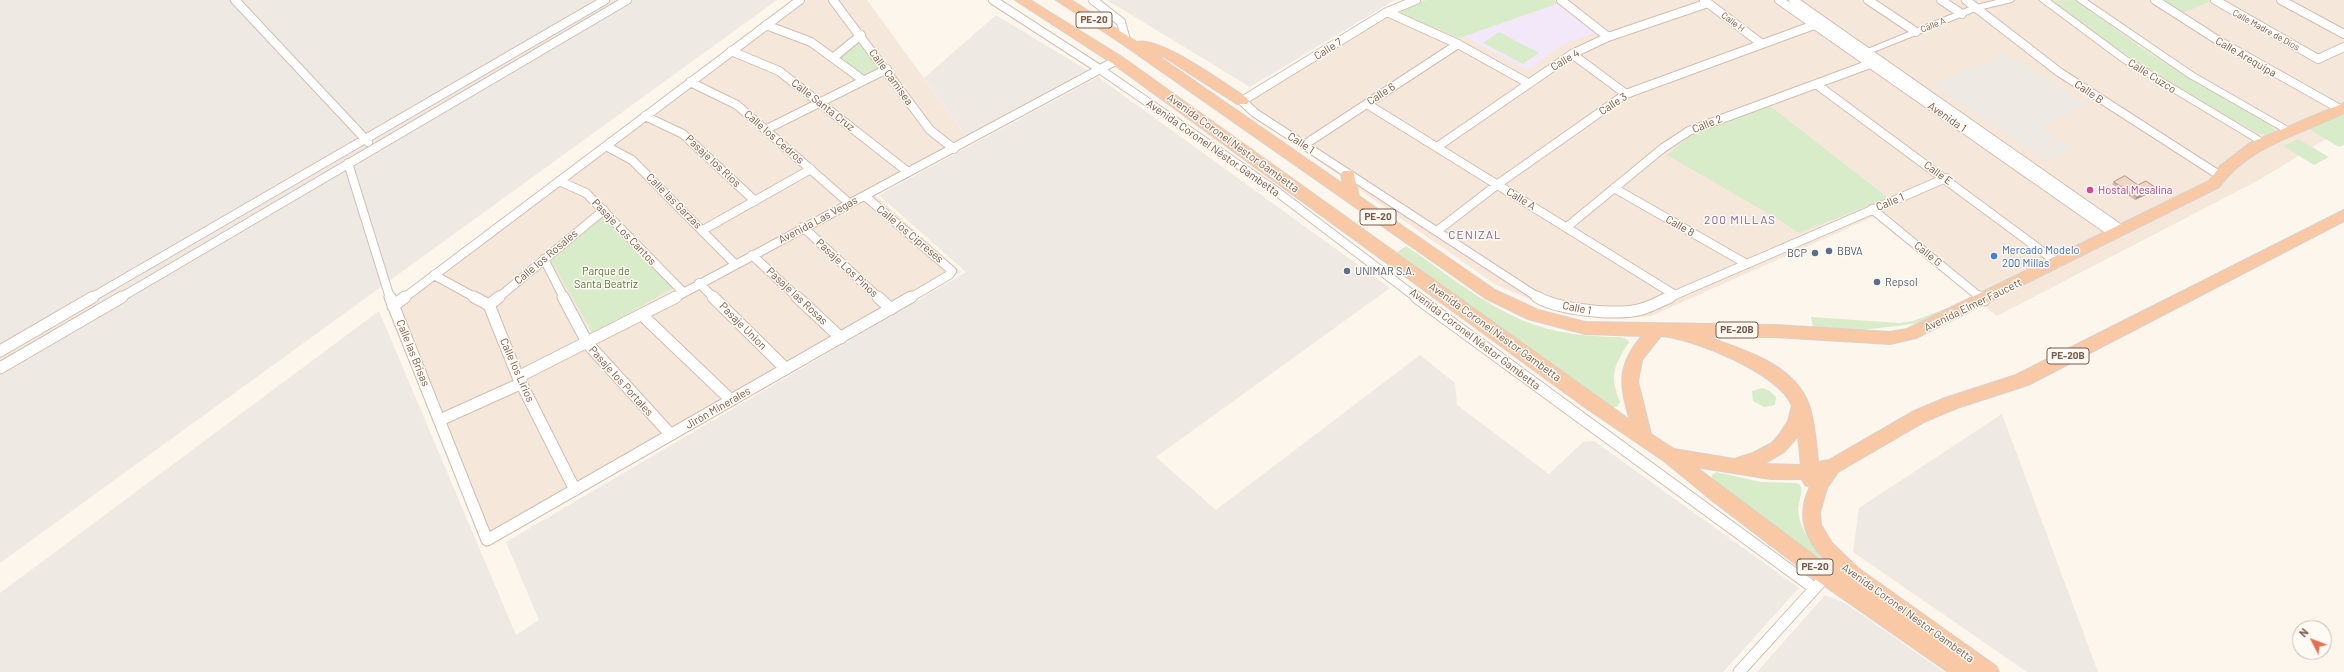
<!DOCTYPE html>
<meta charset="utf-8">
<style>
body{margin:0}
#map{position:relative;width:2344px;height:672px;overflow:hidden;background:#fdf6ec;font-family:Barlow,sans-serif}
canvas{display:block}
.north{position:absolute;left:2292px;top:620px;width:40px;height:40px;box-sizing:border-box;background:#fffaf3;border:1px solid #cabbb1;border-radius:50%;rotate:312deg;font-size:11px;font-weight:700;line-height:16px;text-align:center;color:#7a5c4d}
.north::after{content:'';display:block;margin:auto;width:14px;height:18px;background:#e76f51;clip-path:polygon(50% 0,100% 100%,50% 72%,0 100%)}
</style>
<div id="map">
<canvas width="2344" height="672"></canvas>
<div class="north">N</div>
</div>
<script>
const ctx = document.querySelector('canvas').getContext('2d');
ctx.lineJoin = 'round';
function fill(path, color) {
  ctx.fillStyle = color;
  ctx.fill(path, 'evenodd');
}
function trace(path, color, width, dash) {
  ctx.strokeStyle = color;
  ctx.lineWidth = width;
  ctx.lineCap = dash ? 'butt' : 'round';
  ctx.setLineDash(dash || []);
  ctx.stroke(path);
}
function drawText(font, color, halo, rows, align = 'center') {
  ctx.font = font + ' Barlow,sans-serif';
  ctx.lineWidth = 3;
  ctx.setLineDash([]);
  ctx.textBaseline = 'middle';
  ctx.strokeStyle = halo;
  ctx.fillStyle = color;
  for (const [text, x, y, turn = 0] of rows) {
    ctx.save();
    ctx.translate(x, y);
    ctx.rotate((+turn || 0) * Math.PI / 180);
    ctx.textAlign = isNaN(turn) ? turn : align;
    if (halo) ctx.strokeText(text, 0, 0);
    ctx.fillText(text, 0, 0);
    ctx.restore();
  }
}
const residential = new Path2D(`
 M792,0h75l99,136 -91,59 86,77 -475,276 -100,-241z
 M1406,0h938v128l-85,52 -262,136 -124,-99 -222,99 -41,3 -54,-9 -60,-25 -262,-183z`);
const industrial = new Path2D(`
 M0,0h777l-777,563z
 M1107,0h288l-145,87z
 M996,15l91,55 -121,66 -42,-58z
 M2006,53l82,52 -47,22 32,22 -25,12 -115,-77z
 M1098,77l292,211 -234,169 60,53 204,-155 35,28 2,22 92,69 34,-32 11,-1 205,147 -76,84h-1723v-79l379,-282 137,324 23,-15 -33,-78 460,-270 -87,-77z
 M2002,414l96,258h-71l-174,-120 6,-44z
 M1825,595l20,8 99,69h-187z`);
const education = new Path2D(`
 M1557,4l37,29 -32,12 -35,25 -63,-34z`);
const green = new Path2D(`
 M1427,0h128l4,3 -100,35 -65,-27z
 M2075,0l75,54 121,71 4,6 -9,4 -9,-2c-72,-41 -139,-81 -205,-130l-1,-2z
 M2159,0h51l2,1 -32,13z
 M1499,32l40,21 -16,11 -40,-21z
 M859,40l20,28 -1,2 -15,6 -27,-20z
 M1770,106l118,92 -89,35 -23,-15 -109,-63 22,-18z
 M2344,107v38l-5,2 -35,-21z
 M2298,139l31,18 -15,8 -31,-19z
 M600,217h3l70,71 -80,45 -44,-75z
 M1406,246c45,30 89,69 142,83 24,6 49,8 73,8l7,3 1,2c-15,24 -20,32 -9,60l-3,5h-6l-7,-3 -207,-152z
 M1950,307l3,3 -40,14 -51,6 -49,-3 -2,-10 89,6 13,-2z
 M1762,388l8,3 6,6 -1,8 -11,2 -11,-6 -1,-10z
 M1716,472l45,10 35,1 4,2c4,6 -2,17 -2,24 2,27 23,46 40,63l-126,-92v-5z`);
const minorFar1 = new Path2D(`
 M235,0l133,142
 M833,0l97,130 24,19
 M993,0l108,70 171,118 145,110
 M1093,0l28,22 5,18
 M1416,0l-29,12 -145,89 13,12 284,185
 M1561,0l47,37
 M1704,0l58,44
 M1779,0l335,234
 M1793,0l329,230
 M1868,0l48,32
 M1941,0l21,14
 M1966,0l93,72 160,103
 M2155,0l64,41 121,68
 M2215,0l103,59 26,-12
 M2281,0l63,34
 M1387,12l71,32 70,39
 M766,25l45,17 52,38
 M731,51l48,20 129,101
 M1572,54l54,40
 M834,57l27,-22
 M690,82l47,23 112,98
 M1816,84l242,179
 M1367,104l308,191
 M645,116l38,18 72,67
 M765,130l122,-61
 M1304,145l154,-101
 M606,146l26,14 103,104
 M1437,147l135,-93 36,-17 100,-34
 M348,163l42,135
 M559,181l27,12 97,99
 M1614,188l131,75
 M865,196l87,75 -3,4 -39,23
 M1872,209l109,89
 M803,227l76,71
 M1567,227l96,-79 26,-17 181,-67
 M703,230l108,-61
 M1437,231l61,-47 128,-90 188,-69
 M752,255l46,43
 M544,259l20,39
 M434,275l42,23
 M699,283l15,15
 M91,298l514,-298
 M120,298l507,-298
 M404,298l396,-298
 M498,298l106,-88
 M674,298l443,-238
 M1668,298l278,-120`);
const minor = new Path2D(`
 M390,297l97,243 424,-243
 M474,297l15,8 29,72 57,113
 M563,297l25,47 83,91
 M713,297l73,72
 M797,297l44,41
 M878,297l13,12
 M1416,297l398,291
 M1537,297c22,13 81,19 105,12 10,-3 19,-8 28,-12
 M1980,297l4,3
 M489,305l10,-8
 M393,306l12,-9
 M642,315l89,85
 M0,351l93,-54
 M0,368l122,-71
 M518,377l158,-80
 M440,420l82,-37
 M1739,672l87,-96`);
const tertiary = new Path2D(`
 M1997,0h17l-2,2 -34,8 -117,47h-6l-2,-2 119,-49z
 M2039,0h11l77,57 143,86 -1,2h-8l-140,-84z
 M2076,0h11l107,73 101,58 -5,3 -4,-1 -98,-56z`);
const trunk = new Path2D(`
 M1015,0h15l92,57 508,363c-11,-34 -13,-55 12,-84l-57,-2 -57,-15 -43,-21 -364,-255 -65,-43h15l66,42c23,-6 89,43 110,56l2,3 -2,3h-10l-73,-47 -10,-4 189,131 -2,-10 2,-3h10l6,25 136,94 43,20 47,12 190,3 115,7 17,-3 302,-148 11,-15 30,-23 94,-40v10c-46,23 -93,31 -125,74l-303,151 -26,6 -115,-7h-67c36,13 86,27 101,68 6,18 7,38 9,57l11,-2 83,-48 33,-14 71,-23 328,-165v11l-316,164 -71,23 -33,14 -86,50 -11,16 -7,24 1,13 11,18 26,25 138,98 3,6h-51l-129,-90 -105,-80 -50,-41 -78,-53 -474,-345zM1661,336c32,2 120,38 131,70l-4,15 -9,14 -7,8 -19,10 -19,6 -60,-10 -23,-15 -13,-52 4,-22zM1798,436l3,29 -37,-1 20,-12zM1696,467l75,12h31l3,6 5,2c-18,37 2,62 29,87z`);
const wall = new Path2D(`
 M2114,182l24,3 18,3 -2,3 -19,9 -23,-16z`);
const shadedWall = new Path2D(`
 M2156,188l-2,3 -19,9 2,-3z`);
const building = new Path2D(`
 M2125,176l13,9 8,-4 10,7 -19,9 -23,-15z`);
const markers = [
 [2090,190,4,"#d1479c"],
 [1829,251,4,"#5c6f8a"],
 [1815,253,4,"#5c6f8a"],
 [1994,256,4,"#3f7fe0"],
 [1347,271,4,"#5c6f8a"],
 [1877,282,4,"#5c6f8a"]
];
const farStreetnames = [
 ["Calle H",1733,22,37],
 ["Calle A",1933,25,-22],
 ["Calle Madre de Dios",2266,30,29]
];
const shields = [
 [1094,20,36],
 [1378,217,36],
 [1737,330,42],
 [2068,356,42],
 [1815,567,36]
];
const shieldNames = [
 ["PE-20",1094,20],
 ["PE-20",1378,217],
 ["PE-20B",1737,330],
 ["PE-20B",2068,356],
 ["PE-20",1815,567]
];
const streetNames = [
 ["Calle 7",1328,49,-32],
 ["Calle Arequipa",2246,57,30],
 ["Calle 4",1565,60,-31],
 ["Calle Cuzco",2152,76,32],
 ["Calle Camisea",891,77,54],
 ["Calle B",2089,92,34],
 ["Calle 6",1381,94,-33],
 ["Calle 3",1613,104,-33],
 ["Calle Santa Cruz",823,105,38],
 ["Avenida 1",1947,117,35],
 ["Calle 2",1707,124,-22],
 ["Calle los Cedros",774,137,41],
 ["Avenida Coronel Nestor Gambetta",1233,143,36],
 ["Calle 1",1301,143,33],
 ["Avenida Coronel Néstor Gambetta",1213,148,35],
 ["Pasaje los Rios",713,161,43],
 ["Calle E",1938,173,36],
 ["Calle A",1521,199,32],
 ["Calle las Garzas",674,201,45],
 ["Calle 1",1890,202,-23],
 ["Avenida Las Vegas",818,220,-28],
 ["Calle 8",1680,226,30],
 ["Pasaje Los Cantos",624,232,46],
 ["Calle los Cipreses",910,234,40],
 ["Calle G",1928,254,39],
 ["Calle los Rosales",546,257,-40],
 ["Pasaje Los Pinos",847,268,43],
 ["Pasaje las Rosas",797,296,43],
 ["Avenida Elmer Faucett",1973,305,-26],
 ["Calle 1",1577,308,11],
 ["Pasaje Union",743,326,45],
 ["Avenida Coronel Nestor Gambetta",1495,332,36],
 ["Avenida Coronel Néstor Gambetta",1475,339,37],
 ["Calle las Brisas",413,353,68],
 ["Calle los Lirios",517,370,66],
 ["Pasaje los Portales",621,381,48],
 ["Jirón Minerales",718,408,-30],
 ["Avenida Coronel Nestor Gambetta",1908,613,36]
];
const hotelNames = [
 ["Hostal Mesalina",2098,190]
];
const shopNames = [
 ["Mercado Modelo",2002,250],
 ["200 Millas",2002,263]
];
const serviceNames = [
 ["BBVA",1837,251],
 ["BCP",1807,253,"right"],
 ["UNIMAR S.A.",1355,271],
 ["Repsol",1885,282]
];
const parkNames = [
 ["Parque de",606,271],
 ["Santa Beatriz",606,284]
];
const neighbourhoodNames = [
 ["200 MILLAS",1740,220],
 ["CENIZAL",1475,235]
];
fill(residential, '#f5e8da');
fill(industrial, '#efe9e4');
fill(education, '#f3e8fa');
fill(green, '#d8ecc9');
trace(minorFar1, '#d1beb0', 10);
trace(minor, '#d1beb0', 13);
trace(tertiary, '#d1beb0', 2);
trace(trunk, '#dad1cd', 2);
trace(minorFar1, '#fff', 8);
trace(minor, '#fff', 11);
fill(tertiary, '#fff');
fill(trunk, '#f9c8a4');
fill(wall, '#d1b7a8');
fill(shadedWall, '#aa9588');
fill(building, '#f3d5c3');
trace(building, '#aa9588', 1);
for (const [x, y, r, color] of markers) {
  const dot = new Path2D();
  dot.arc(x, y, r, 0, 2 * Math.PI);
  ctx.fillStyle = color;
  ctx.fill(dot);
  trace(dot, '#fffaf3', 1.5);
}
drawText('9px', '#7a5c4d', '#fffaf3', farStreetnames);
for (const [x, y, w] of shields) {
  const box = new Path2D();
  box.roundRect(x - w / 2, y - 8, w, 16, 3);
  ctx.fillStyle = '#fffaf3';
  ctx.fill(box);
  trace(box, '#7a5c4d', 1);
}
drawText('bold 10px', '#7a5c4d', null, shieldNames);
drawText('11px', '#7a5c4d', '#fffaf3', streetNames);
drawText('11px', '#b23c85', '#fffaf3', hotelNames, 'left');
drawText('11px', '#366cbe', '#fffaf3', shopNames, 'left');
drawText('11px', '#4e5e75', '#fffaf3', serviceNames, 'left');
drawText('11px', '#537a41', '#fffaf3', parkNames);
ctx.letterSpacing = '1px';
drawText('12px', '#846695', '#fffaf3', neighbourhoodNames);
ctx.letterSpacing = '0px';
</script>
